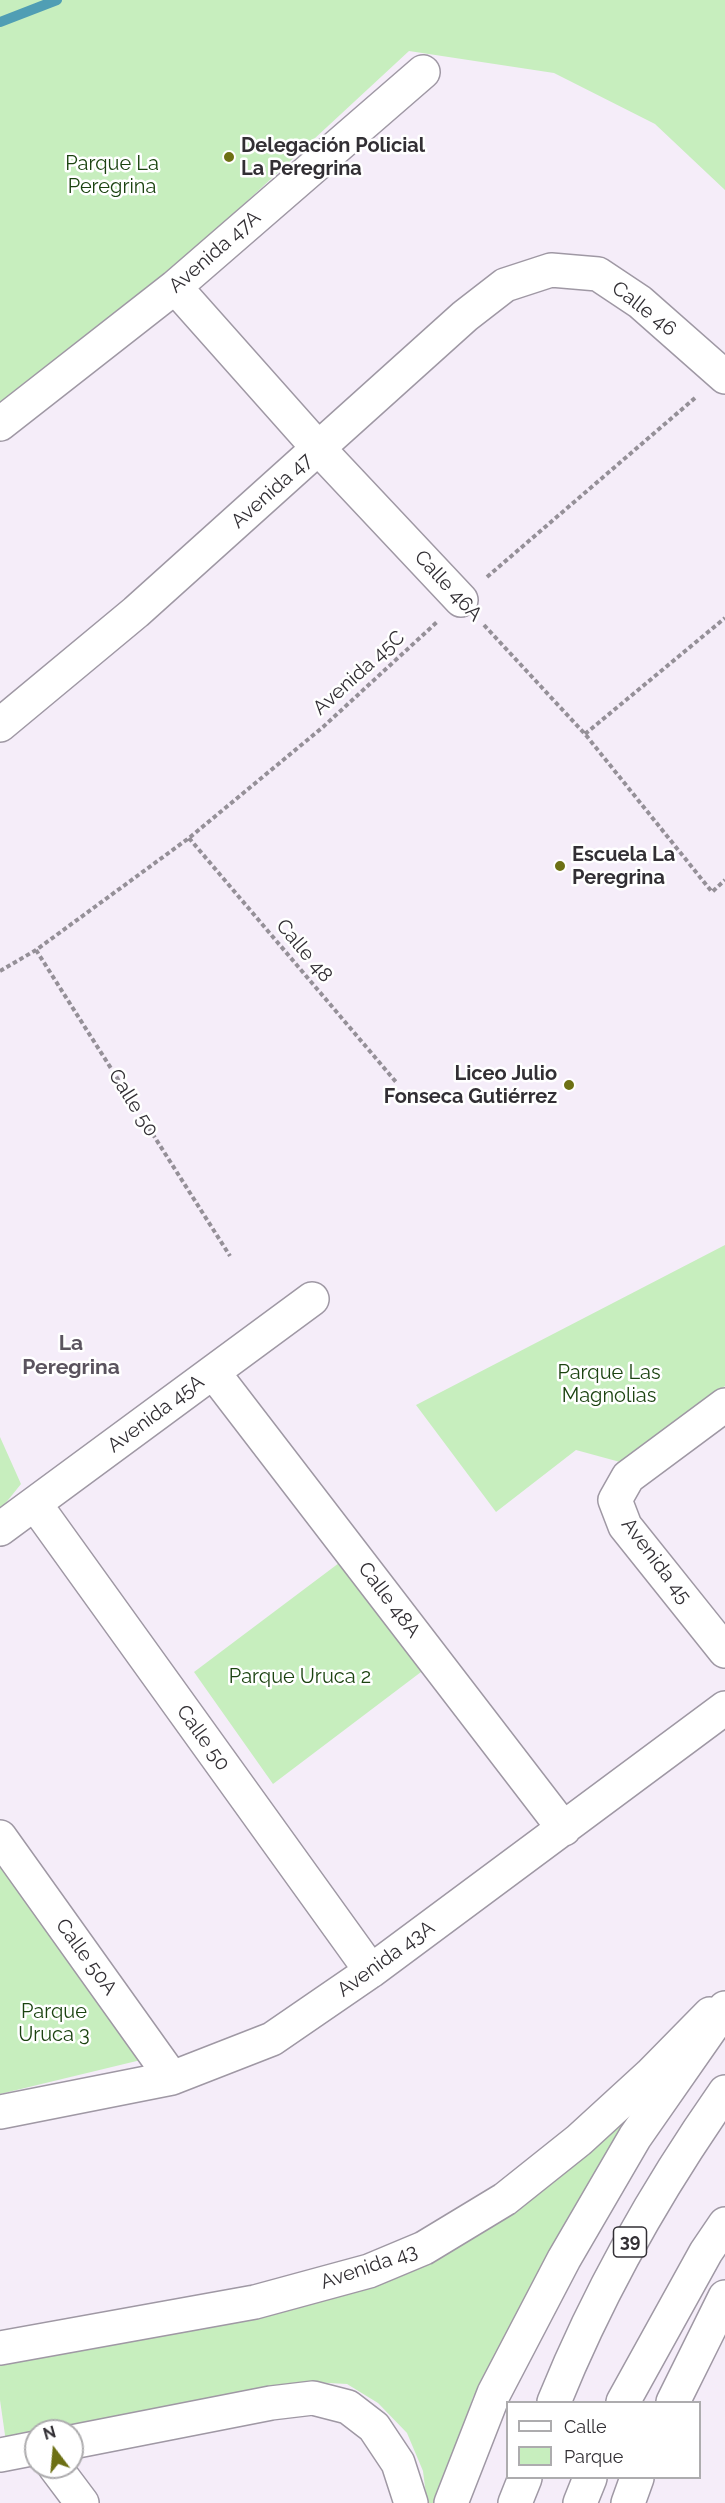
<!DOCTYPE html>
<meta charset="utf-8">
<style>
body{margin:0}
#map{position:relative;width:725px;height:2503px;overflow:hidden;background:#f5edf9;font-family:Raleway,sans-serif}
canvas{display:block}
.legend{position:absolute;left:506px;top:2401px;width:195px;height:78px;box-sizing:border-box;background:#fff;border:2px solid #adacae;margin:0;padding:8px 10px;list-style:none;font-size:18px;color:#322f34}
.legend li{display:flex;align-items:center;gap:12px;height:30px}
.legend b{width:30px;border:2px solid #adacae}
.north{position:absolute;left:24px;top:2419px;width:60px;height:60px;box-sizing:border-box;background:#fff;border:2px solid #adacae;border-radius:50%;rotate:344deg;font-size:16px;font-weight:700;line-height:24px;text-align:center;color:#322f34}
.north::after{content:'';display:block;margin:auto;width:21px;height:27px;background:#6d7014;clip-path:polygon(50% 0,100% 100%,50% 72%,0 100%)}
</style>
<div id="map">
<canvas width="725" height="2503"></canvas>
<ul class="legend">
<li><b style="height:8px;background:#fff"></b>Calle</li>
<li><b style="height:16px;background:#c7eebe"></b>Parque</li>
</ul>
<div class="north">N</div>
</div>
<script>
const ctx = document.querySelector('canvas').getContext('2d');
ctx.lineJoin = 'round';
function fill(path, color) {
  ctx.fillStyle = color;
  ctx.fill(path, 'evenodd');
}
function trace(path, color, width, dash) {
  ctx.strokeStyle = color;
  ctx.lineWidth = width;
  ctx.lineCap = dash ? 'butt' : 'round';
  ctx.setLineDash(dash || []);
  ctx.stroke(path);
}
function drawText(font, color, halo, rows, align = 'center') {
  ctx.font = font + ' Raleway,sans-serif';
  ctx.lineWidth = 5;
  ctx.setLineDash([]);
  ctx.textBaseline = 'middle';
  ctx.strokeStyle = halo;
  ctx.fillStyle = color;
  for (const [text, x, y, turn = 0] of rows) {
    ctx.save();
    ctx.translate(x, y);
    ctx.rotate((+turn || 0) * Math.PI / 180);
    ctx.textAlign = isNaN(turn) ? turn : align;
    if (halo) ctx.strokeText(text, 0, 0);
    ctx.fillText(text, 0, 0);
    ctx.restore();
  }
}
const green = new Path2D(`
 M0,0h725v190l-70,-66 -101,-51 -145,-22 -218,202 -191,151z
 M725,1245v141l-105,76 -44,-12 -80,62 -80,-107z
 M0,1437l21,47 -21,26z
 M343,1560l82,109 -152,115 -79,-112z
 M0,1856l145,203 -145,35z
 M632,2110l5,6 -164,281 -36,106h-10l-4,-32 -16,-38 -29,-30 -31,-19 -36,-2 -245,49h-30v6l-30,5 -6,-42v-42l413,-92z`);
const stream = new Path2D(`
 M0,22l57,-22`);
const path = new Path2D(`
 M487,577l208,-179
 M484,625l101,109 127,158 13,-12
 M585,734l140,-116
 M189,838l207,244
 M36,950l194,306
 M0,971l36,-21 153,-112 134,-111 114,-105`);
const minor = new Path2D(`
 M175,287l144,162 142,151
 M0,424l175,-137 248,-215
 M0,725l136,-113 329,-296 40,-31 46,-15 47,4 42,28 85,75
 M213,1372l351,457
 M725,1405l-97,72 -13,23 10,26 100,125
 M35,1504l336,467
 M0,1529l312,-230
 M0,1837l172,241
 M0,2112l172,-34 100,-39 99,-68 354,-263
 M0,2348l255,-46 114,-31 55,-23 81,-49 74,-59 71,-65 60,-61
 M72,2442l199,-39 42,-5 35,9 26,20 24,36 13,40
 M0,2455l36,-7
 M55,2467l27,36`);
const highway = new Path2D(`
 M554,2402c44,-109 103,-213 171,-310
 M623,2402l83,-150 19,-28
 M673,2402l52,-105
 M451,2503l43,-110 70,-134 71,-122 90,-129
 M515,2503l10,-25
 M580,2503l10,-25
 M628,2503l9,-25`);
const markers = [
 [229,157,6,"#6d7014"],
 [560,866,6,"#6d7014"],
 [569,1085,6,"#6d7014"]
];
const shields = [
 [630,2242,33]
];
const shieldNames = [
 ["39",630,2242]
];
const poiNames = [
 ["Delegación Policial",241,146],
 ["La Peregrina",241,169],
 ["Escuela La",572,855],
 ["Peregrina",572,878],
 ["Liceo Julio",557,1074,"right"],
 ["Fonseca Gutiérrez",557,1097,"right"]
];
const parkNames = [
 ["Parque La",112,164],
 ["Peregrina",112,187],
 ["Parque Las",609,1373],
 ["Magnolias",609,1396],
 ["Parque Uruca 2",300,1677],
 ["Parque",54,2012],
 ["Uruca 3",54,2035]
];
const streetNames = [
 ["Avenida 47A",215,252,-41],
 ["Calle 46",644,309,38],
 ["Avenida 47",272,491,-42],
 ["Calle 46A",448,586,47],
 ["Avenida 45C",359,673,-42],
 ["Calle 48",304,951,50],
 ["Calle 50",133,1103,58],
 ["Avenida 45A",156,1414,-37],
 ["Avenida 45",656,1561,53],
 ["Calle 48A",389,1600,53],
 ["Calle 50",203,1738,54],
 ["Calle 50A",86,1957,54],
 ["Avenida 43A",386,1959,-36],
 ["Avenida 43",369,2267,-19]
];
const neighbourhoodNames = [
 ["La",71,1344],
 ["Peregrina",71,1368]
];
fill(green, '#c7eebe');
trace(stream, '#509eb4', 10);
trace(minor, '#9f98a4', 36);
trace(highway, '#9f98a4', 36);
trace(path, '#959098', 4, [4.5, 3]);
trace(minor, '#fff', 33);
trace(highway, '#fff', 33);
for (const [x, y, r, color] of markers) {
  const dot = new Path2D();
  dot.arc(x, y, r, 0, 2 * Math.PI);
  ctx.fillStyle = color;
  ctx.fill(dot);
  trace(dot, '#fff', 2);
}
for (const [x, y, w] of shields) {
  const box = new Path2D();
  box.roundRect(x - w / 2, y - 15, w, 30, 4.5);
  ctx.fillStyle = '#fff';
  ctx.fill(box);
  trace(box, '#322f34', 1.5);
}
drawText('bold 18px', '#322f34', null, shieldNames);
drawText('bold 20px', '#322f34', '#fff', poiNames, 'left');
drawText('20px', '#1b4310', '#fff', parkNames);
drawText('20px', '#322f34', '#fff', streetNames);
drawText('bold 21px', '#5a535e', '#fff', neighbourhoodNames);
</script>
